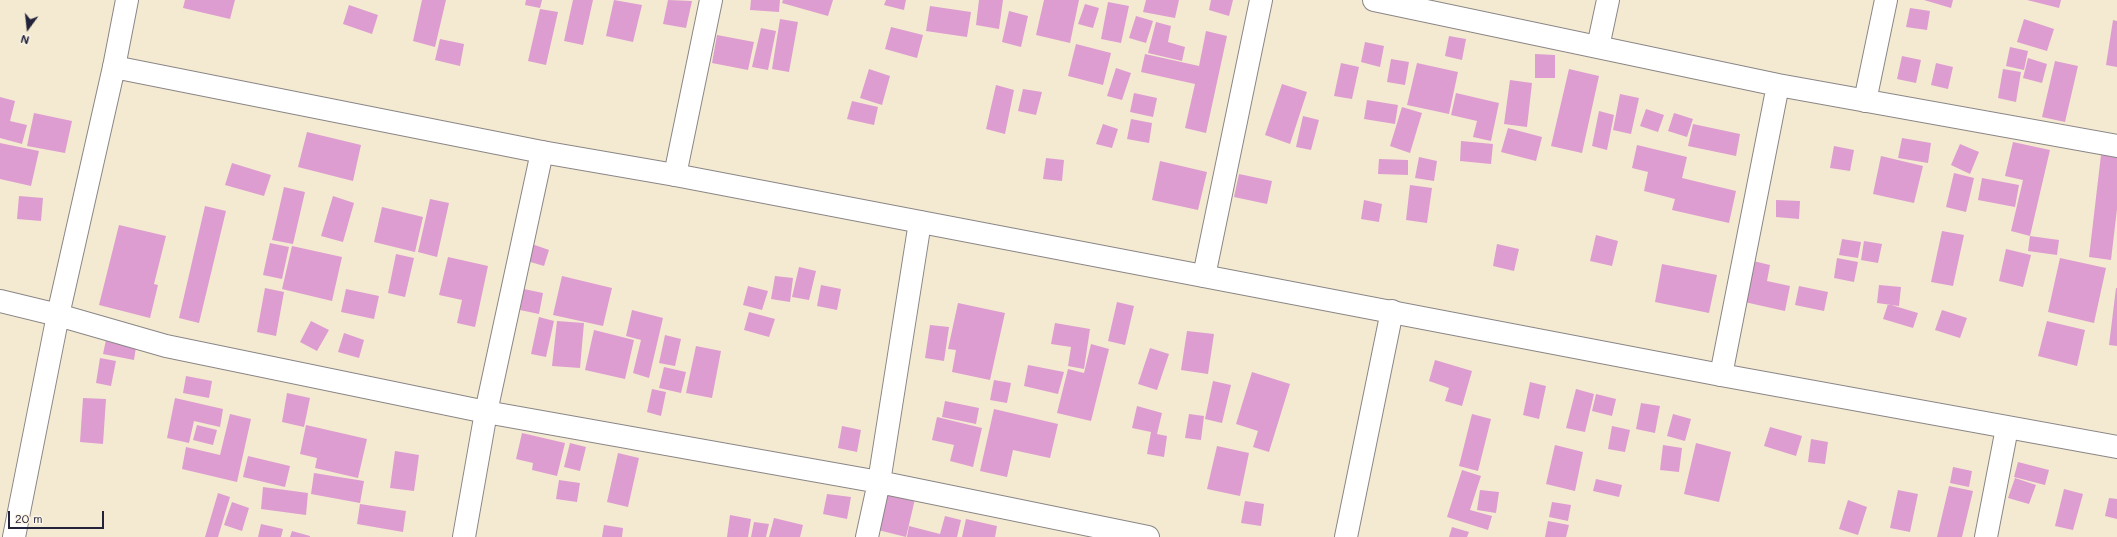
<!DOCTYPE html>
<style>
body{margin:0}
#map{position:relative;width:2117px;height:537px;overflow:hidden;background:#f4ead2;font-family:Mali,sans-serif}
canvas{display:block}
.north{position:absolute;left:8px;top:8px;width:40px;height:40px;-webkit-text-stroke:3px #fcf5e5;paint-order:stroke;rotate:195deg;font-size:11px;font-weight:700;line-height:16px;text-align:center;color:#22223b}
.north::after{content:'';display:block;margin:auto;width:14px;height:18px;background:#22223b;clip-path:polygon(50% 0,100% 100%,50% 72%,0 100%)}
.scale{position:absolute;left:8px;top:511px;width:96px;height:18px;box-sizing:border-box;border:2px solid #22223b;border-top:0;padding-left:5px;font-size:12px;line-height:14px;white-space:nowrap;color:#22223b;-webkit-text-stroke:3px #fcf5e5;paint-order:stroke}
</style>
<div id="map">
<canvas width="2117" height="537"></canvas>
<div class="north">N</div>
<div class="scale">20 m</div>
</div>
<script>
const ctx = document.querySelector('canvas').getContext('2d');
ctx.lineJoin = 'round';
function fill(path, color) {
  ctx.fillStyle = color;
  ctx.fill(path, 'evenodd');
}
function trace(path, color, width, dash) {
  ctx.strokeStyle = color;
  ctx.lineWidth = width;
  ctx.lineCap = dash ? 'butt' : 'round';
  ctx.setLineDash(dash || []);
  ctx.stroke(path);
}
const building = new Path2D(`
 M185,0h50l-5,19 -47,-11z
 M422,0h24l-11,47 -22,-6z
 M526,0h16l-2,8 -15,-3z
 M573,0h20l-10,45 -19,-4z
 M614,0l28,5 -9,37 -27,-6z
 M668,0l24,1 -6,27 -23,-4z
 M751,0h29l-1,12 -29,-2z
 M783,0h50l-5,16 -46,-13z
 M886,0h20l-2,10 -20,-5z
 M979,0h24l-4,29 -23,-4z
 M1044,0h35l-9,43 -34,-8z
 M1146,0h33l-4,18 -32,-6z
 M1211,0h22l-4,16 -20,-6z
 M1924,0h29l-2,8z
 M2027,0h34l-2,8z
 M1108,2l21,4 -8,37 -20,-4z
 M1085,4l14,4 -6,20 -15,-4z
 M349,5l29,10 -6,19 -29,-10z
 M930,6l41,6 -4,25 -41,-6z
 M1910,8l20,3 -3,19 -21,-3z
 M540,9l18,3 -12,53 -18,-4z
 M1009,11l19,5 -7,31 -19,-5z
 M1136,16l17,5 -7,22 -17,-5z
 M780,19l18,3 -9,50 -17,-3z
 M2024,19l30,10 -7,22 -30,-9z
 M2113,20l4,1v46l-11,-2z
 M1156,22l15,4 -3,16 17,5 -3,14 -34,-8z
 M891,27l32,8 -6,23 -32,-9z
 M761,28l15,3 -8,39 -16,-3z
 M1206,31l21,5 -21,97 -21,-5 10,-44 -54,-12 4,-18 54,12z
 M717,35l37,7 -6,28 -36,-7z
 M1449,36l17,3 -4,21 -17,-4z
 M440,39l24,5 -4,22 -25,-6z
 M1365,42l19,4 -4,21 -19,-5z
 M1076,44l35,9 -8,32 -35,-9z
 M2010,47l18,4 -4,19 -18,-4z
 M1535,54l20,1v23h-20z
 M1902,56l19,4 -5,23 -19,-4z
 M2028,58l19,6 -5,19 -19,-5z
 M1391,59l18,3 -4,23 -18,-3z
 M2055,61l23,5 -13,56 -23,-5z
 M1341,63l18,4 -7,32 -18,-3z
 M1417,63l41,9 -9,42 -42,-9z
 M1936,63l17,4 -5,22 -17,-4z
 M1116,68l15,5 -9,27 -15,-4z
 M869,69l21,7 -8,29 -22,-7z
 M1569,69l30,7 -17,77 -31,-7z
 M2003,69l18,3 -5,30 -18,-4z
 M1510,80l22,3 -5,44 -23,-3z
 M1282,84l25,8 -17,52 -25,-9z
 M996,85l18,5 -9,44 -19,-5z
 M1023,89l19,3 -6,23 -18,-4z
 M1134,93l23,5 -4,19 -23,-5z
 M1456,93l43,10 -8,38 -18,-4 4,-16 -26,-6z
 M1620,94l19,4 -8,36 -18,-4z
 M0,97l15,4 -5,20 17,4 -5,19 -22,-6z
 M1367,100l31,5 -3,19 -31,-5z
 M852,101l26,6 -4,18 -27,-6z
 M1402,107l20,6 -12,40 -20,-7z
 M1646,109l18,6 -6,17 -18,-6z
 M1599,111l15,4 -7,35 -15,-4z
 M34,113l38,8 -7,32 -38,-7z
 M1674,113l19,6 -6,18 -19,-6z
 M1303,116l16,4 -8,30 -15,-3z
 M1131,119l21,4 -3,20 -22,-4z
 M1103,124l15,5 -6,19 -16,-4z
 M1693,124l47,10 -4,22 -48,-10z
 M1508,128l34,9 -6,24 -35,-9z
 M307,132l54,13 -8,36 -55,-14z
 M1902,138l29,5 -3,20 -30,-5z
 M1461,141l32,3 -2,20 -31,-3z
 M2013,142l37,8 -20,86 29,4 -2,15 -29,-4 2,-15 -19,-5 12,-51 -18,-4z
 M0,143l39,8 -8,35 -31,-7z
 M1960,144l19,8 -9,22 -19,-9z
 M1637,145l50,12 -5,21 54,13 -7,32 -57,-13 3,-11 -31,-8 4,-19 -16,-4z
 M1834,146l20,4 -4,21 -20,-3z
 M2101,155l16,2v52l-6,51 -22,-3z
 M1881,156l42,10 -9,37 -41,-9z
 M1419,157l18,4 -3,20 -19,-3z
 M1046,158l18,2 -2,21 -19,-2z
 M1379,159l29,1v15l-30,-1z
 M1160,161l47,11 -9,38 -46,-10z
 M232,163l39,12 -7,21 -39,-11z
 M1954,173l20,5 -8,34 -20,-5z
 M1239,174l33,7 -5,23 -33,-7z
 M1982,178l37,7 -4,22 -37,-7z
 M1410,185l22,3 -5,35 -21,-3z
 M284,187l21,5 -12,52 -21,-4z
 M19,196l24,2 -2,23 -24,-2z
 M333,196l21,7 -11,39 -22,-6z
 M430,199l19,4 -12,54 -19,-5z
 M1364,200l18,4 -3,18 -18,-3z
 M1776,200l24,1 -1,18 -23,-2z
 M205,206l21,5 -27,112 -20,-5z
 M382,207l41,10 -8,35 -41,-10z
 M119,225l47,11 -12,48 4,1 -8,33 -51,-13z
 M1942,231l22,4 -11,51 -22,-4z
 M1596,235l22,6 -6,25 -22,-5z
 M1842,239l19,3 -3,16 -19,-3z
 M1864,241l18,3 -4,19 -17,-3z
 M270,243l19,4 -7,32 -19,-4z
 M532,244l17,6 -5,16 -17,-5z
 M1497,244l22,5 -5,22 -21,-5z
 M292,246l50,11 -10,44 -50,-12z
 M2006,249l25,6 -8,32 -24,-6z
 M396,254l18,4 -9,39 -17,-4z
 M448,257l40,9 -13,61 -18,-4 5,-23 -23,-5z
 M1837,258l21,4 -4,20 -20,-4z
 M2060,258l46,10 -12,55 -46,-11z
 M1749,260l21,5 -3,16 23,5 -5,25 -45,-10z
 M1662,264l55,11 -8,38 -54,-11z
 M799,267l17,4 -7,29 -17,-3z
 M562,276l50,12 -9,38 -50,-11z
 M775,276l18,2 -3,24 -19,-3z
 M821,285l20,4 -4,21 -20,-4z
 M1879,285l22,2 -2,19 -22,-3z
 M748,286l20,5 -6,19 -19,-5z
 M1799,286l29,6 -4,19 -29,-6z
 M265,288l19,4 -8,44 -19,-4z
 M2116,288h1v58l-8,-1z
 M346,289l33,7 -5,23 -33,-7z
 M524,289l19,4 -4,21 -19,-4z
 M1117,302l17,4 -9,39 -17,-4z
 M958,303l47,10 -15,67 -38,-8 4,-22 -8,-1z
 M1888,304l30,9 -5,15 -30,-9z
 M632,310l31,8 -14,60 -16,-5 8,-33 -15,-4z
 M1942,310l25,8 -7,20 -25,-8z
 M749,312l26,7 -6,18 -25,-7z
 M539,317l15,4 -8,36 -15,-3z
 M311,321l18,9 -12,21 -17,-9z
 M557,321l27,2 -4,45 -28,-2z
 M2047,321l38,9 -8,36 -39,-10z
 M1055,323l35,6 -6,40 -16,-3 3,-19 -20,-3z
 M930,325l19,2 -5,34 -19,-3z
 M594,330l40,10 -9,39 -40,-9z
 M1187,331l27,3 -6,40 -27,-4z
 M344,333l20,7 -5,18 -21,-6z
 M107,335l30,6 -3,19 -31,-6z
 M665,335l16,4 -6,27 -16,-3z
 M1091,344l18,5 -18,72 -34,-8 11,-44 16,4z
 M696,346l25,5 -9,47 -26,-5z
 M1150,348l19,6 -12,36 -19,-6z
 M100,358l16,3 -5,25 -15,-3z
 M1435,360l37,11 -10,35 -17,-5 4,-13 -20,-7z
 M1028,365l36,7 -6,22 -34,-8z
 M664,367l22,5 -5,21 -22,-5z
 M1252,372l38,12 -21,68 -16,-5 5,-16 -22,-7z
 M186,376l26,5 -3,17 -26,-5z
 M994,380l17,3 -4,20 -17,-3z
 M1213,381l18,4 -9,38 -17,-4z
 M1530,382l16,4 -7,33 -16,-4z
 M652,389l14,3 -5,24 -14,-4z
 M1576,389l18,5 -9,38 -19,-4z
 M287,393l23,5 -6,29 -22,-5z
 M1596,394l20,5 -4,17 -20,-5z
 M83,398l23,1 -3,45 -23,-2z
 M175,398l48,11 -3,18 -26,-6 -5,22 -22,-5z
 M945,401l34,7 -3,16 -34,-7z
 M1641,403l19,3 -5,27 -19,-4z
 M1137,406l25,7 -5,21 10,2 -3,21 -17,-3 4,-22 -19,-4z
 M994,409l64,15 -8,34 -37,-8 -6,27 -27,-6z
 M230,414l21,5 -14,63 -55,-13 4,-22 34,8z
 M1189,414l15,2 -3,24 -16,-2z
 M1472,414l19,5 -13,52 -19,-5z
 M1673,414l18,5 -6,22 -18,-5z
 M937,417l45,11 -9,39 -23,-6 4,-16 -22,-5z
 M197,425l20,5 -4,15 -20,-5z
 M306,425l61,14 -9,39 -43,-10 2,-10 -17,-4z
 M842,426l19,4 -4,22 -19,-4z
 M1612,426l18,4 -5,22 -17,-3z
 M1770,427l32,9 -6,20 -32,-10z
 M522,433l43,10 -8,33 -25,-6 1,-7 -17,-4z
 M1811,439l17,3 -3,22 -17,-2z
 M570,443l16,4 -6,24 -16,-4z
 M1696,443l35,9 -12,50 -35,-8z
 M1555,445l28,7 -8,39 -29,-7z
 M1663,445l19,3 -3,24 -19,-2z
 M1217,446l32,7 -9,43 -33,-7z
 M395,451l24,4 -5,36 -24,-3z
 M618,453l21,5 -11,49 -21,-5z
 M248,456l42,10 -5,21 -42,-10z
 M2018,462l31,8 -4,15 -31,-8z
 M1953,467l19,4 -3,16 -19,-4z
 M1462,470l19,6 -11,34 22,6 -4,14 -41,-13z
 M314,473l50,8 -4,22 -49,-9z
 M2015,478l21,7 -7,19 -21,-6z
 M1596,479l26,6 -3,12 -26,-6z
 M559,480l21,3 -3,19 -21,-3z
 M1949,486l24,5 -11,46h-25z
 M263,487l45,6 -2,22 -45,-6z
 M884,488l32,7 -10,42 -32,-8z
 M2064,489l19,5 -10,36 -18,-4z
 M1480,490l19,2 -3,21 -19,-3z
 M1898,490l20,4 -8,38 -20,-4z
 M218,493l12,4 -12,40h-13z
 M827,494l24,3 -4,22 -24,-5z
 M2109,498l8,1v20l-12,-3z
 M1848,500l19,7 -9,28 -19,-6z
 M1245,501l19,3 -3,22 -20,-3z
 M232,502l17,6 -7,23 -18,-6z
 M1552,502l19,3 -3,16 -19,-4z
 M360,504l46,7 -3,21 -46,-8z
 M730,515l21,4 -3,18h-21z
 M945,516l16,4 -4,17h-50l2,-11 31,8z
 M774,518l29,7 -3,12h-31z
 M966,519l31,7 -2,11h-33z
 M1548,521l21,4 -3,12h-21z
 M754,522l15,2 -3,13h-15z
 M261,524l22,5 -2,8h-23z
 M604,525l19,3 -1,9h-20z
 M1452,527l17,5 -2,5h-18z
 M292,531l18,5v1h-20z`);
const minor = new Path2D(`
 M1374,0l404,85 339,61
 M1598,47l10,-47
 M114,67l13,-67
 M1865,101l21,-101
 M675,175l36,-175
 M1204,276l57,-276
 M1721,375l57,-290
 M14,537l44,-222 108,31 320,66 393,70 269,55
 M464,537l22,-125 56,-260
 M867,537l12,-55 41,-260
 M1346,537l46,-226
 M1986,537l21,-109`);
const secondary = new Path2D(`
 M0,301l58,14 56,-248 428,85 133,23 1046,200 396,72`);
fill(building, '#dd9dd0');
trace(minor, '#8b8686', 24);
trace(secondary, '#8b8686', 24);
trace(minor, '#fff', 22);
trace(secondary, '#fff', 22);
</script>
